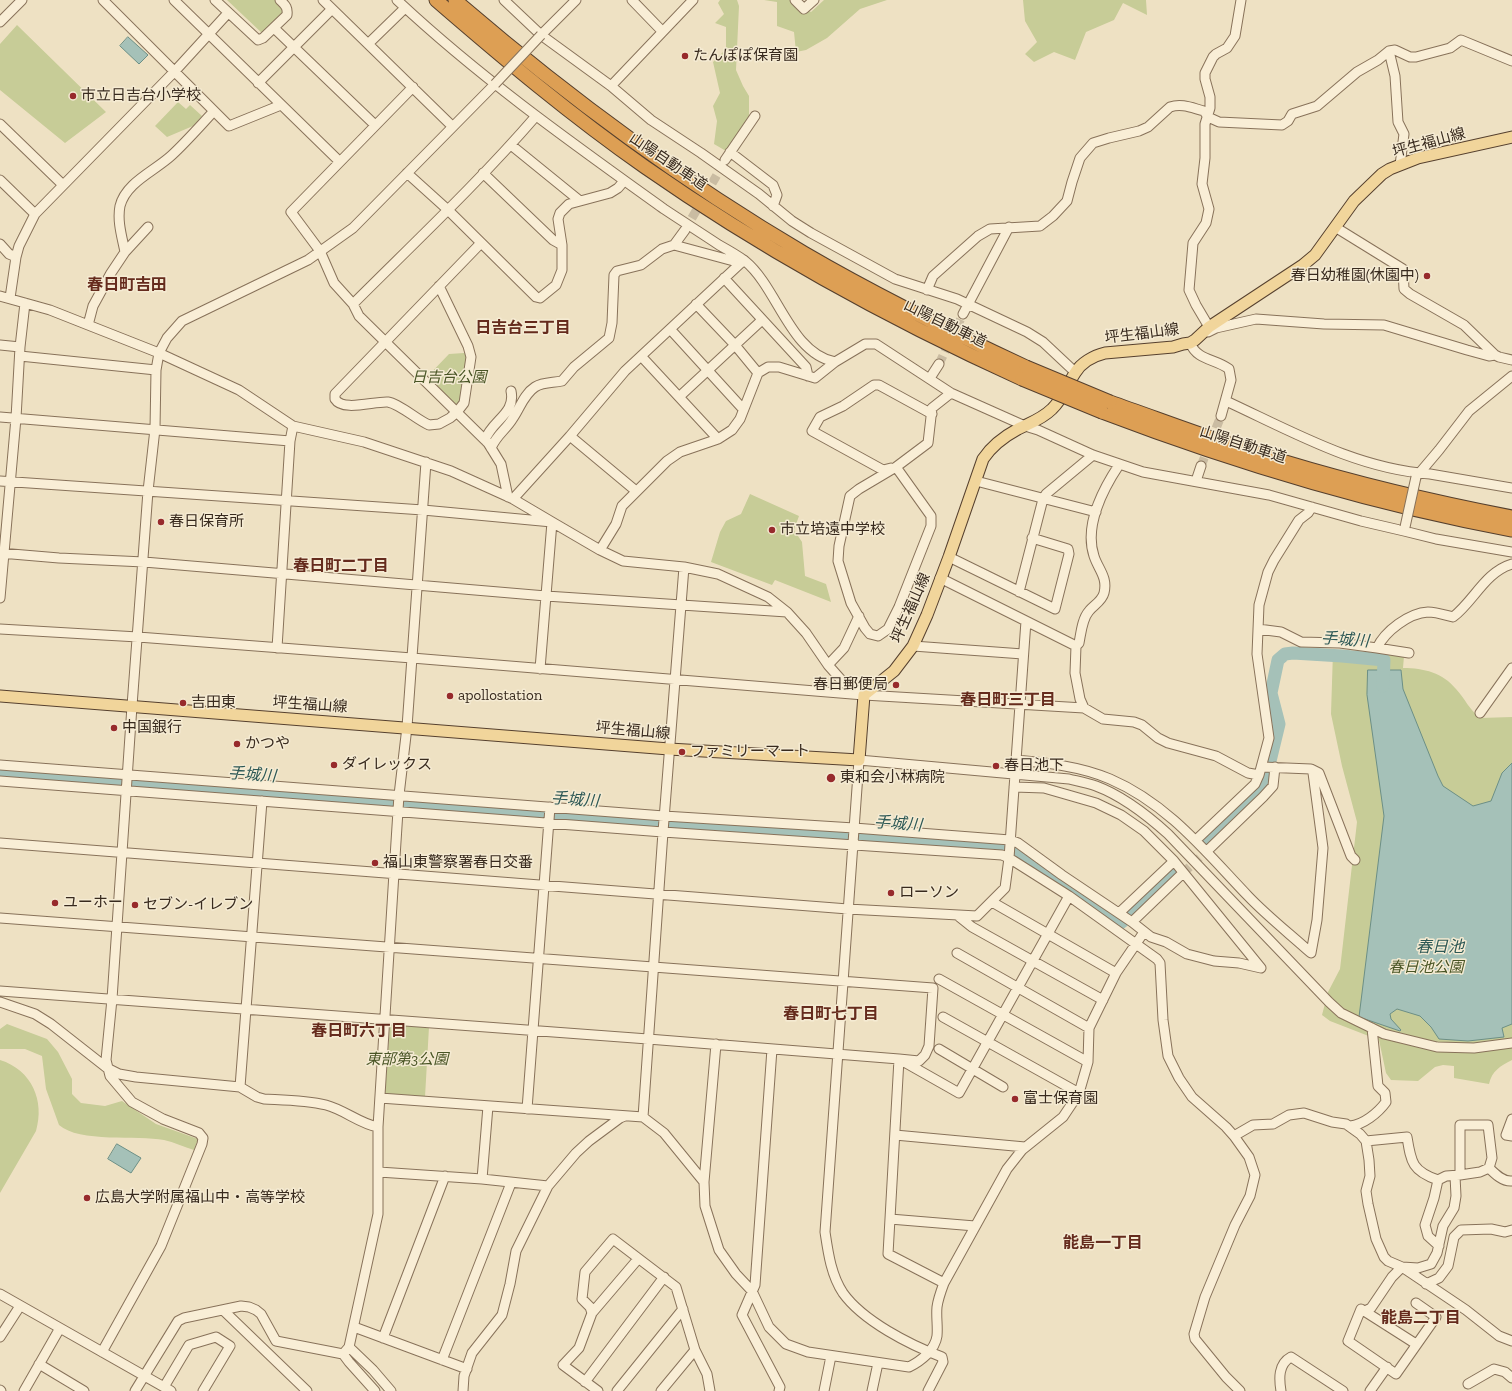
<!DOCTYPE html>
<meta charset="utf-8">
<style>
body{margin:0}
canvas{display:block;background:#eee1c3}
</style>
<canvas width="1512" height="1391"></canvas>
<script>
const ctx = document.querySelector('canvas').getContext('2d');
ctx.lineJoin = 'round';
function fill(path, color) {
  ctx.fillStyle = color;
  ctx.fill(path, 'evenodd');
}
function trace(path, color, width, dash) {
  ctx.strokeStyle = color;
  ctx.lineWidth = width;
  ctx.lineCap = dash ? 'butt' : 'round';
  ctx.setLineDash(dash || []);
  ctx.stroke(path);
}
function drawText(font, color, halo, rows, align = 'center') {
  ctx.font = font + ' "Zilla Slab","Noto Sans JP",serif';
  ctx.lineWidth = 3;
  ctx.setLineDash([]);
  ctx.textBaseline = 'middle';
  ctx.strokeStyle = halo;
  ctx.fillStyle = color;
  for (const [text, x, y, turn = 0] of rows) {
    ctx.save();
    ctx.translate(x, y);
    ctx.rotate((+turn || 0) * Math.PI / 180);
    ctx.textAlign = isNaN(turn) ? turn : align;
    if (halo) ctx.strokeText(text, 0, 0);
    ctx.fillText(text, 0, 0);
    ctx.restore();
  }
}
const green = new Path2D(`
 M227,0h48l11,10 -23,24z
 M720,0h17l2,6 -3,64 7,16 6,10v24l-23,31 -12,-7 3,-23 -4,-15 7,-13 -7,-31 13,-13v-22l-11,-4 9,-9 -6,-11z
 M764,0h26l21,12 13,-12h63l-27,9 -33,29 -21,12 -10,2 -2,-20 -17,-6v-24z
 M1023,0h123l1,15 -24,-12 -9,17 -28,12 -11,28 -21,-8 -20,10 -9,-8 12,-12 -12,-21z
 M17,25l89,87 -41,31 -65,-53v-46z
 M178,102l8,7 4,-4 12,11 -9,10 -26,11 -12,-11z
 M464,353l6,4 -4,32 -9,22 -32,-32 24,-25z
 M750,494l49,22 -5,14 8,12 3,34 21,8 5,18 -56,-22 -3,5 -61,-23 9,-30 6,-11 15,-7z
 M1333,651l71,5 -1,12c21,0 40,5 53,21 10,11 12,19 24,29l32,-1v343c-12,6 -20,11 -23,24l-35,-6v-12l-11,-1 -8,2 -17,14 -27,-1 -5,-7 -7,-33 -49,-19 -8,-6 6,-23 12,-23 17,-147 -15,-56 -11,-52z
 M7,1024l40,15 11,13 14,27v15l9,9 24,3 17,-5 34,23 42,15 -4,11c-10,-3 -20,-8 -30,-10 -26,-5 -85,3 -105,-15l-13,-36 -4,-33 -17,-7h-25v-20z
 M390,1024l39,3 -4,70 -40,-3z
 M0,1060c32,10 45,41 36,71l-36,62z`);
const water = new Path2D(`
 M128,37l20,18 -9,9 -19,-18z
 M1368,670h33l2,19 35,87 5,10 30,20 18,-5 11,-28 10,-10v261l-10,4 2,9 -36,4 -29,-2 -8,-12 -11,-11 -23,-7 -7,5 1,5 10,11 -1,1 -41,-14 25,-201 -17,-121z
 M117,1144l24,14 -10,15 -23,-14z`);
const river = new Path2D(`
 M0,773l477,36 182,16 210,13 131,11 17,2 102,73 4,-3
 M1206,842l58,-56 15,-62 -8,-31 7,-33 7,-6 8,-1 49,3 42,4 -1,26
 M1128,915l47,-44`);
const minorTunnel = new Path2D(`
 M685,230l40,-69
 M939,364l24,-50
 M1201,466l20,-50
 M1183,873l24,-22`);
const minor = new Path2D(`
 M103,0l126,126 52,-21
 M174,0l165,161
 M215,0l43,40 5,-2 24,-23c1,-8 -2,-10 -7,-15
 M323,0l129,126
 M397,0c82,77 175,143 267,209 18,12 37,24 55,36 9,5 18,10 26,16 33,27 45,92 90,101l30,-18h11l75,49 74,33 13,4 55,25 50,17 126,23 92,26 43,10 32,8 76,13
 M504,0l37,35 70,51 40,34 50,33 58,41 33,27 19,12 84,46 62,20 70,33 16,10 32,30
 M632,0l30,31
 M795,0l9,9 10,-9
 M0,22l22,-22
 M274,28l101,97
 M541,35l35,-35
 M368,44l37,-36
 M1389,51l6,25 3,46 6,12 -4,31
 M258,83l74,-74
 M611,86l82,-86
 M413,87l-122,125 29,39 14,32 19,21 6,12 129,127 13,21 7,33
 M0,124l63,61
 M511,145l69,56
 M730,152l43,33 4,10 -4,11
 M725,160l30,-44
 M407,173l41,37 88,87 4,1 16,-13 6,-15v-25l-4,-26 2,-6 9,-9 41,-11 8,-5 6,-7
 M483,173l70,67 9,5
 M0,180l35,34
 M1335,227l68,42 1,20 6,5 54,31 31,30
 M0,244l9,10 7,3
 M674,245l67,18
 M125,252c-3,-15 -8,-31 -5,-46 6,-24 35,-35 52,-51 15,-14 28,-29 42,-44
 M724,278l82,89 2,9
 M439,286l29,60 3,11 -7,46 -7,9 -7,6 -11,6 -10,1c-12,-5 -29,-21 -41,-23 -14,-1 -45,10 -53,-3v-5l146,-151
 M927,290l6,-14 45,-40 12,-7 50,-3 13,-10 14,-15 5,-19 8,-24 13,-15 16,-5 30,-7 9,-4 22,-20c12,-4 22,1 34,4l4,6 11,5 63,3 6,-4 4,-7 25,-8 40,-34 21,-12 11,-9 6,-1 15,7h6l34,-9 11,-8 51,21
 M0,296l50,14 109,43 80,37 54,36
 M10,298l6,-41 3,-11 16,-32 140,-143 53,-58
 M353,304c62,-62 126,-122 183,-188
 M696,304l39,41 23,28
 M963,314l46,-87
 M88,325l5,-19 18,-33 14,-21 23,-25
 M1209,327l-13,-22 -7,-15 4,-47 13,-20 3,-14 -7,-25 3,-26v-34l5,-16v-11l-5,-18v-6l8,-16 3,-3 11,-6 8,-12 6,-36
 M670,329l73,80
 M1208,332l8,-4 40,-9 68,5 60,1 83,25 22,6 6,-1 4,2 13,3
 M1190,343c8,18 24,15 39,26l2,11 -10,36
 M0,345l20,2
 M20,356l136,14
 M641,356l77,83
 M930,378l9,-14
 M679,397l83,-77
 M1226,401c65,30 131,68 204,73l82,14
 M0,417l290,24
 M570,436l66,55
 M485,440c7,-20 31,-26 26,-49
 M491,448c6,-14 15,-18 22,-30 7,-10 11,-24 22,-31 8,-5 18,-4 27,-6l12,-14 35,-29 3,-15 2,-48 3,-4 24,-6 21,-16 12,-4 11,-15
 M896,467l35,49v10l-32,81 -11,22 -10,7 -8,-2 -5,-6 -14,-25 -13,-42 1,-15 11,-50 9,-7 37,-22 32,-24 4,-35 19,-15
 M891,468l-8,2 -71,-39 8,-14 23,-11 31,-21h5l53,29
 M1417,476l22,-26 30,-39 43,-35
 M0,481l423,29 129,12 48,28 23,11 61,6 34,7 50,23 19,15 19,21 22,32 16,18 17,10
 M976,481l120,31
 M1196,481l5,-15
 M513,499l57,-63 55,-65 119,-111
 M600,550l16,-26 6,-18 45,-45 13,-9 38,-13 14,-9 8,-11 18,-46 10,-6h11l36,11 20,-16
 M0,553l59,5 85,4 402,34 241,16
 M949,557l106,52 14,-55 -1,-5 -36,-11
 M940,578l136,68
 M1019,592l24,-93 3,-5 47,-39
 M0,598l16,-180 4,-71 5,-44
 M0,629l138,8 274,21 452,37 220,13 19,11 31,3 8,3 16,13 10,5 48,13 32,17 11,2 10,-37 -12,-84 2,-49 9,-33 6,-12 25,-40 9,-7 4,-6
 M1258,629l23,3 20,10 39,1 37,5c8,-17 32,-35 51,-36 8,0 17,3 25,5 21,-16 32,-45 59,-53
 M913,646l110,8
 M277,648l13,-207 3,-15 71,16 87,29 62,28 39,23 -12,147
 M1377,648l32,5
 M828,665l16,-17 15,-32
 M1084,708l-4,-9 -5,-26 1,-27 3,-3c2,-10 3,-24 10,-32 5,-6 13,-10 15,-18 4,-16 -6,-24 -10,-37 -10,-30 9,-67 25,-91
 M1480,713l32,-45
 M1015,760c32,3 65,6 95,19 58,25 95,72 138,117 19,20 42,38 63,57l6,-33 6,-72 -10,-75 -2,-4 -49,-2
 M0,765l664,51 190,12 156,12 8,3 44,32 70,47 19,15 15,5 21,12 27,7 25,2 22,5 -87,-107 -30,-30 -23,-16 -25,-12 -52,-15 -30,-1
 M1311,769l8,4 32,83 4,4
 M0,781l663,51 339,23 7,3 60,38 88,63 3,4 3,57 5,36 11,22 13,19 34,30 8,9 15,21 6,18 -5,21 -15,29 -30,72 -11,37 1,5 31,38 14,14
 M1196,840l59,-56 4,-9
 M0,843l848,66 129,7 28,-28 4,-30 17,-237
 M1207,851l56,-54 10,-11 2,-19
 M992,902l124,71
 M1119,913l55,-52
 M957,915l15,12 131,73
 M0,918l933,70 -4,58 -4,9 -6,6 -20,-2 -11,195 56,29
 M1132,922l51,-49
 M957,953l132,75
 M939,979l149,83
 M0,991l648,48 251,20 60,34 110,-197
 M0,1002l35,12 16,10 56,44 12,6 17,3 104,10 17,10 7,2c20,1 42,1 62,6 19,5 34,19 52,22
 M943,1017l136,76
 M772,1049l-17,236 -13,30 38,72 -1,4
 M939,1049l64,38
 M240,1087l22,-286
 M380,1098l263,19 21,16 40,49 1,24 14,44 17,24 16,17 17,36 17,17 22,8 101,15c12,-6 26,-17 28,-31 1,-10 -1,-19 0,-29 1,-8 4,-16 7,-24l63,-114 15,-19 41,-33 16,-24 9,-31 1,-34 27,-55 28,-41
 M527,1109l23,-302
 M643,1117l20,-285 21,-265
 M1512,1119l-6,16 6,1
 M1350,1126c13,-1 28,-13 36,-24l-1,-9 -7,-7 -6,-58
 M895,1135l130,12
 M1234,1136l19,-11 20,-1 16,-9 15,-2 28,9 14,2 14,10 6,7 3,19 1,16 -4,15 2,13 8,35 8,18 4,4 14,6 64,43 33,26 13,5
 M1366,1141l41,-4c4,25 5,34 31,43
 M1489,1168c6,6 14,14 23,13
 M379,1172l103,7 66,7
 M482,1179l6,-73
 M704,1182l12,-138
 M890,1219l85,7
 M1439,1246l-11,-10 -3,-11 9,-27 4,-18 8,-4 14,-1 20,-3 9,-4 3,-10 -4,-33h-28v50
 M1426,1284l13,-6 9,-12 6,-29 7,-7 30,-1 14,3 7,-2
 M0,1294l171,97
 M1416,1303l20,14 -40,57 -48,-33 13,-32 55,35
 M223,1310l84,81
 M1365,1311l6,-3 21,-31 10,-10 16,1 13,-4 6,-11 6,-27 11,-18 2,-12 -1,-20
 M592,1313l-2,-6 -8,-8 3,-27 28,-33 63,48 19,63 12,24 3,17
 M354,1327l113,42
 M0,1337l20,-31
 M383,1338l62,-162
 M349,1347l24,23 18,21
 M102,1352l59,-106 41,-102 1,-6 -4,-5 -36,-14 -31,-17 -22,-26 -4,-16 6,-61 20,-293 16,-215 7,-62 1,-59 3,-17 8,-15 15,-17 126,-61 45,-32 142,-144
 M343,1354l6,-7 29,-133v-87l16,-254 5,-78 8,-68 19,-265
 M442,1360l69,-177
 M39,1364l45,27
 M585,1382l79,-105
 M1468,1384l26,-15 11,3 7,6
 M164,1387l25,-42 27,-8 14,9 -27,45
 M0,1390l1,1
 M24,1391l36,-63
 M135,1391l43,-70 6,-3 57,-12 8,1 7,3 5,4 15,27 67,13 6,8 26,29
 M463,1391l1,-15 8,-23 30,-38 8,-31 6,-33 32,-65 28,-33 13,-12 31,-23 5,-2
 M598,1391l-35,-26 16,-17 13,-35 46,-54
 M617,1391l66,-82
 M661,1391l34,-41
 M824,1391l7,-35
 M872,1391l6,-28
 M928,1391l15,-29 -1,-5c-32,-12 -79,-36 -99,-64 -12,-18 -15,-41 -18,-61l34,-472 210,19c8,2 18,4 27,7 27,10 51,29 72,48l161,168 12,11 43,21 53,13 37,1 38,-5
 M1281,1391c-2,-12 -3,-27 10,-34l52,34
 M1370,1391l17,-24`);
const major = new Path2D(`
 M0,696l669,53 190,11 5,-65 30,-24 19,-25 14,-31 22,-58 34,-98c8,-12 22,-23 35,-30 12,-6 24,-10 34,-20 11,-10 15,-24 23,-36 6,-10 18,-17 30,-20l68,-6 10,-3 7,-1 5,-3 14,-13 94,-62 12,-10 39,-54 28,-27 8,-5 28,-11 94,-21`);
const highway = new Path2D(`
 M436,0c67,58 136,116 209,167 119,83 245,152 377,212
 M455,0c109,94 225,180 349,253 72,42 147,79 222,114
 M1110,402c57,20 114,42 172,59 76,23 152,41 230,56
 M1102,412c134,51 269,92 410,118`);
const minorBridge = new Path2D(`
 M495,84l46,-49
 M1405,527l11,-50`);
const highwayBridge = new Path2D(`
 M1026,367l84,35
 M1022,379l80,33`);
const markers = [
 [685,56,4,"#972a2c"],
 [73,96,4,"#972a2c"],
 [1427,276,4,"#972a2c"],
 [161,522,4,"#972a2c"],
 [772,530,4,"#972a2c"],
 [896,685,4,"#972a2c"],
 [450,696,4,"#972a2c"],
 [183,703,4,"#972a2c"],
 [114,728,4,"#972a2c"],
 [237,744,4,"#972a2c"],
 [682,752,4,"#972a2c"],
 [334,765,4,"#972a2c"],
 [996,766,4,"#972a2c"],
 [831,778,5,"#972a2c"],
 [375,863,4,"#972a2c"],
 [891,893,4,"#972a2c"],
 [55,903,4,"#972a2c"],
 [135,905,4,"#972a2c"],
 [1015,1099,4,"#972a2c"],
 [87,1198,4,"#972a2c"]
];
const poiNames = [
 ["たんぽぽ保育園",693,56],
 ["市立日吉台小学校",81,96],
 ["春日幼稚園(休園中)",1419,276,"right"],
 ["春日保育所",169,522],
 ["市立培遠中学校",780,530],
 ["春日郵便局",888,685,"right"],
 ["apollostation",458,696],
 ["吉田東",191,703],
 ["中国銀行",122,728],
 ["かつや",245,744],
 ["ファミリーマート",690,752],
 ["ダイレックス",342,765],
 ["春日池下",1004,766],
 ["東和会小林病院",840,778],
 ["福山東警察署春日交番",383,863],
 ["ローソン",899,893],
 ["ユーホー",63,903],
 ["セブン-イレブン",143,905],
 ["富士保育園",1023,1099],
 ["広島大学附属福山中・高等学校",95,1198]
];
const streetNames = [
 ["坪生福山線",1429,143,-15],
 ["山陽自動車道",668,162,34],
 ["山陽自動車道",945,324,26],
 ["坪生福山線",1142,334,-7],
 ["山陽自動車道",1243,445,18],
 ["坪生福山線",911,608,-66],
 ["坪生福山線",310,705,4],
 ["坪生福山線",633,731,5]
];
const parkNames = [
 ["日吉台公園",449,378],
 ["春日池公園",1426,968],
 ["東部第3公園",407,1060]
];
const neighbourhoodNames = [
 ["春日町吉田",127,285],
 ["日吉台三丁目",523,328],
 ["春日町二丁目",341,566],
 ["春日町三丁目",1008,700],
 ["春日町七丁目",831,1014],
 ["春日町六丁目",359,1031],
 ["能島一丁目",1103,1243],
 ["能島二丁目",1421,1318]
];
const waterNames = [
 ["手城川",1345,640,4],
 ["手城川",252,775,4],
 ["手城川",575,800,4],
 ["手城川",898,824,4],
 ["春日池",1440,947]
];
fill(green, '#c7cc97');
fill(water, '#a5c1b8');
trace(water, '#6c8f86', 1);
trace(river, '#a5c1b8', 13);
trace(minorTunnel, '#cabca2', 9, [9, 4.5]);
trace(minor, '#88725a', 11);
trace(major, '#56402e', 13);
trace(highway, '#56402e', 15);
trace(minor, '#f9eed6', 9);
trace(major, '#f1d59b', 11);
trace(highway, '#dd9f54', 13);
trace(minorBridge, '#88725a', 11, []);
trace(highwayBridge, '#56402e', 15, []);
trace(minorBridge, '#f9eed6', 9);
trace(highwayBridge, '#dd9f54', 13);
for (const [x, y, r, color] of markers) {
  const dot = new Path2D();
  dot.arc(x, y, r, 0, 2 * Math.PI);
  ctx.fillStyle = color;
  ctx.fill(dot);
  trace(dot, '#f5ebd3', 1.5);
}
drawText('15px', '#382a1e', '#f5ebd3', poiNames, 'left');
drawText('15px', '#382a1e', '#f5ebd3', streetNames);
drawText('italic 15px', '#495525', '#f5ebd3', parkNames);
drawText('bold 16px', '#652b1d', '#f5ebd3', neighbourhoodNames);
drawText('italic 16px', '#2d5855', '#f5ebd3', waterNames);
</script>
